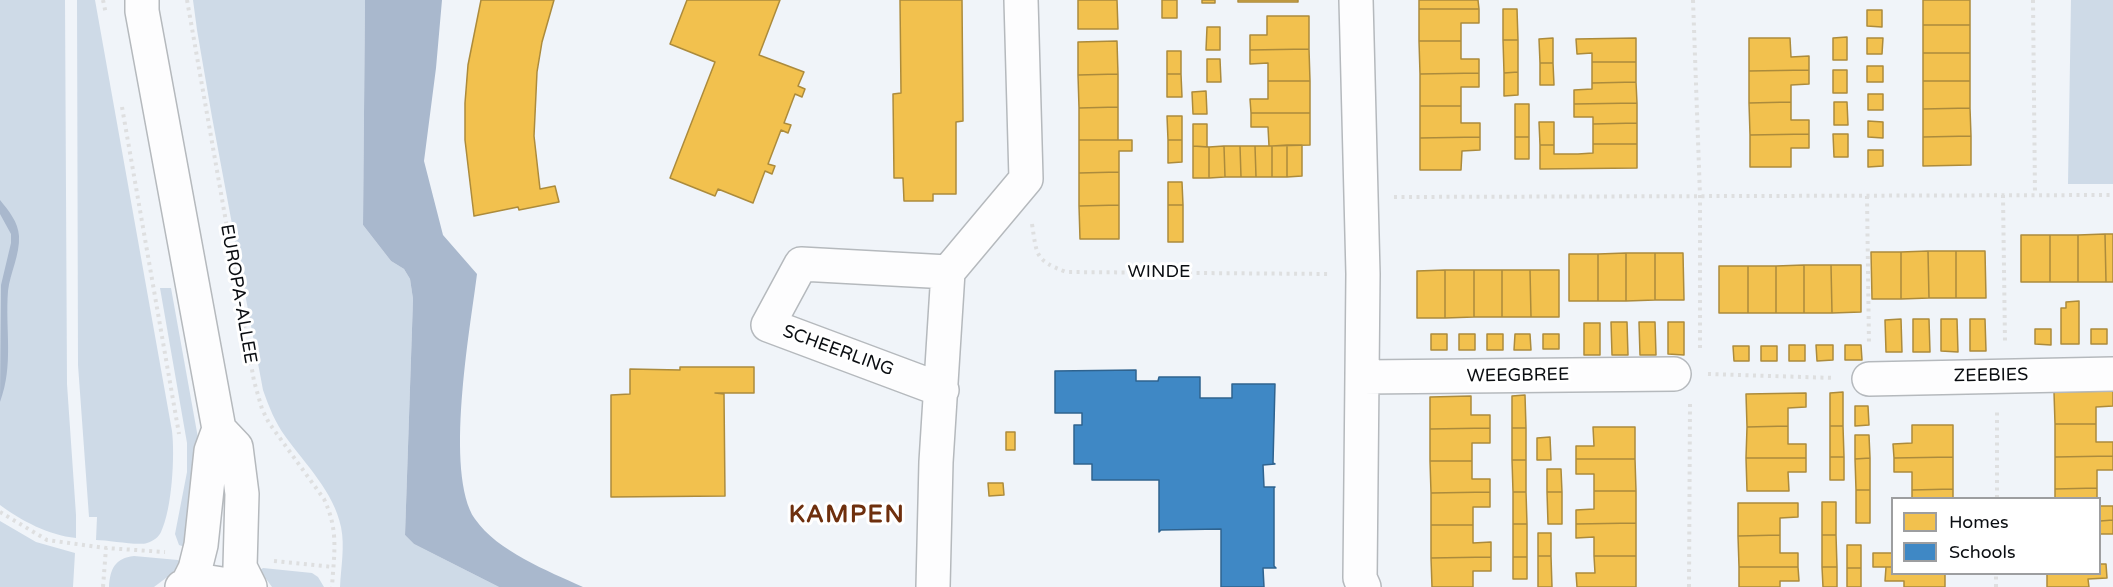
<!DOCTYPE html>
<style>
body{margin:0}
#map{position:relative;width:2113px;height:587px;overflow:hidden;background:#f0f4f9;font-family:"Varela Round",sans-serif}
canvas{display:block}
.legend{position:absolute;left:1891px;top:497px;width:210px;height:78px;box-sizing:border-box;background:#fff;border:2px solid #9d9ea0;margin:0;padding:8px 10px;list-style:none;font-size:18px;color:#0a0d11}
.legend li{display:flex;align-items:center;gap:12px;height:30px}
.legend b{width:30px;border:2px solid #9d9ea0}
</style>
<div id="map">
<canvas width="2113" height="587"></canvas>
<ul class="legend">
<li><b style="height:16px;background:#f2c14e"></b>Homes</li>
<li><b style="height:16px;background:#3f88c5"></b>Schools</li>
</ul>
</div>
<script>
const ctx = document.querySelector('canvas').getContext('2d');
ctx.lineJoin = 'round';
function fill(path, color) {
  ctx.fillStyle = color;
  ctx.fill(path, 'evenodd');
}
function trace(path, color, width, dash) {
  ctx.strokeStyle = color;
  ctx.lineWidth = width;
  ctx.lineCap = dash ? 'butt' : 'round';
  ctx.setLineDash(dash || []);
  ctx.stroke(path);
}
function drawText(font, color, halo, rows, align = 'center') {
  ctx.font = font + ' "Varela Round",sans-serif';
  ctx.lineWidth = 6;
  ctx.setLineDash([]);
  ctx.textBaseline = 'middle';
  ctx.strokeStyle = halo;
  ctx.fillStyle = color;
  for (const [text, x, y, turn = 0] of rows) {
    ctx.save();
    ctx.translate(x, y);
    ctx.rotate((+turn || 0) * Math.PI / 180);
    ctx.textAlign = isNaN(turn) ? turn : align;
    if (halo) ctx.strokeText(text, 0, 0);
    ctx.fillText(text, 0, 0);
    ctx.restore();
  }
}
const green = new Path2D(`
 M0,0h65l2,384 9,131v23c-28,-3 -54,-17 -76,-33z
 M77,0h18l77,431c3,25 0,78 -11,101 -2,5 -8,9 -14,11 -9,3 -39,-3 -51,-3l1,-23h-8l-11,-152z
 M193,0h172l-2,225 28,36 13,8 6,10 3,20 -8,236 9,9 85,43h-159c1,-20 5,-41 1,-60 -7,-35 -36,-63 -56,-91 -10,-14 -16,-29 -22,-46l-51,-273 -15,-87z
 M2071,0h42v184h-45z
 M160,288h11l29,161 -12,99 -9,-3 -4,-11 12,-62v-29z
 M0,521l36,21 39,11 -2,34h-73z
 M134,556l44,4 4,4 -12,11 -16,12h-45c1,-18 6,-29 25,-31z
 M263,568l49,5 6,4 6,10h-52l-11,-15 -1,-2z`);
const water = new Path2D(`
 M365,0h77l-6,68 -12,93 19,74 34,39c-7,56 -33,199 -2,245 22,32 73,52 108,68h-84l-85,-43 -9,-9 8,-236 -3,-20 -6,-10 -13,-8 -28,-36z
 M0,200c9,11 18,22 19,36 1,19 -9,37 -11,55 -3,38 6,74 -8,111l1,-117 10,-42v-9l-11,-20z`);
const homes = new Path2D(`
 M481,0h73l-12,42 -5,30 -3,64 6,53 15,-3 4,16 -40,8 -1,-3 -44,9 -9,-76v-37l3,-38z
 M687,0h93l-21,55 45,17 -6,14 7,3 -3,8 -7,-3 -11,29 7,2 -3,8 -7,-3 -13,34 7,2 -3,8 -7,-3 -12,32 -35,-14 -3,7 -45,-18 45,-116 -45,-18z
 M900,0h62l1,121 -7,1v72h-23v7h-29l-1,-23h-9l-1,-84 8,-1z
 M1078,0h39l1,29h-40z
 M1162,0h15v18h-15z
 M1202,0h13v3h-13z
 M1238,0h60v2h-60z
 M1419,0h59l1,9h-60z
 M1923,0h47v25h-47z
 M1419,9h60v14h-18v18h-42z
 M1503,9h14l1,31h-15z
 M1867,10h15v17l-15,-1z
 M1267,16h42v33l-59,1v-15h17z
 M1923,25h47v28h-47z
 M1207,27h13v23h-14z
 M1847,37v23h-14v-22z
 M1553,38v25h-13l-1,-24z
 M1636,38v24h-44v-9l-15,1 -1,-15z
 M1749,38h41l1,19 18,-1v14l-60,1z
 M1867,38h16l-1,16h-15z
 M1503,40h15v32l-14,1z
 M1117,41l1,33 -40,1v-33z
 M1419,41h42v18h18v14l-59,1z
 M1309,49l1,32h-42v-18l-18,1v-14z
 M1167,51h14v23h-14z
 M1923,53h47v28h-47z
 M1207,59h13l1,23h-14z
 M1592,62h44v20l-44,1z
 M1540,63h13l1,22h-14z
 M1867,66h16v16h-16z
 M1809,70v14l-18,1v17l-42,1v-32z
 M1833,70h14v23h-14z
 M1518,72v23l-14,1v-23z
 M1479,73v14h-18v19h-41v-32z
 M1118,74v33l-39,1 -1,-33z
 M1167,74h14l1,23h-15z
 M1268,81h42v32h-59l-1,-14h18z
 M1923,81h47v27l-47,1z
 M1636,82l1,21 -63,1v-14l18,-1v-6z
 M1206,91l1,23h-14l-1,-22z
 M1868,94h15v16h-15z
 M1791,102v18h18v14l-59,1 -1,-32z
 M1834,102h13l1,23h-14z
 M1637,103v20l-44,1v-7h-19v-13z
 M1515,104h14v33h-14z
 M1420,106h41v17h19v14l-60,1z
 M1118,107v33h-39v-32z
 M1970,108l1,28 -48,1v-28z
 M1251,113h59v32l-41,1 -1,-19h-17z
 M1167,116h15v24h-14z
 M1868,121l15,1v16l-15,-1z
 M1539,122h15v23h-14z
 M1637,123v21h-44v-20z
 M1193,124h14v23l-14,-1z
 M1809,134v14h-18v19h-41v-32z
 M1833,134h15v23h-14z
 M1971,136v29l-48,1v-29z
 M1480,137v13l-18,1 -1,19h-41v-32z
 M1515,137h14v22h-14z
 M1079,140h53v11h-13v21l-40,1z
 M1168,140h14v22l-14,1z
 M1593,144h44v24l-97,1v-24h14v9h24l15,-1z
 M1287,145v32h-15v-31z
 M1287,145h15v31l-15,1z
 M1193,146l16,1v31h-16z
 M1224,146l1,31 -16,1v-31z
 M1224,146h16l1,31h-16z
 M1240,146h15l1,31h-15z
 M1255,146h17v31h-16z
 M1868,150h15v16l-15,1z
 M1119,172v33l-40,1v-33z
 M1168,182h14l1,23h-15z
 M1119,205v34h-39l-1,-33z
 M1168,205h15v37h-15z
 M2105,234h8v48h-7z
 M2105,234l1,48h-28v-47z
 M2021,235h29v47h-29z
 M2050,235h28v47h-28z
 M1928,251h28v47h-27z
 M1928,251l1,47 -28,1v-47z
 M1956,251h29l1,47h-30z
 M1871,252h30v47h-29z
 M1626,253v48h-28v-47z
 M1626,253h29v47l-29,1z
 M1655,253h28l1,47h-29z
 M1569,254h29v47h-29z
 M1804,265v48h-28v-47z
 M1804,265h27l1,48h-28z
 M1831,265h30v47l-29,1z
 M1719,266h29v47h-29z
 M1748,266h28v47h-28z
 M1445,270v48h-28v-47z
 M1445,270h29v47l-29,1z
 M1474,270h28v47h-28z
 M1502,270h28l1,47h-29z
 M1530,270h29v47h-28z
 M2079,301v43h-18v-36h5v-6z
 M1901,319l1,33h-16l-1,-32z
 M1913,319h16l1,33h-17z
 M1941,319h16l1,33 -17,-1z
 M1970,319h15l1,32h-16z
 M1611,322h16l1,33h-16z
 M1639,322h16l1,33h-16z
 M1668,322h16v33l-16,-1z
 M1584,323h16v32h-16z
 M2035,329h16v16l-16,-1z
 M2091,329h16v15h-16z
 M1431,334h16v16h-16z
 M1459,334h16v16h-16z
 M1487,334h16v16h-16z
 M1515,334h15l1,16h-17z
 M1543,334h16v15h-16z
 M1789,345h16v16h-16z
 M1816,345h17v15l-16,1z
 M1845,345h16l1,15h-17z
 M1733,346h16v15h-15z
 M1761,346h16v15h-16z
 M680,367h74v26h-39l9,1 1,102 -114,1v-102l19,-1v-25l50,1z
 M2113,391v15l-17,1v17h-41l-1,-32z
 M1843,392v34h-13v-33z
 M1806,393v14l-18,1v18l-41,1 -1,-33z
 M1525,395l1,33h-14v-32z
 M1471,396v19h19v13l-60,1v-32z
 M1855,406h13l1,19 -14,1z
 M2055,424h41v18h17v14l-58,1z
 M1912,425h41v32l-59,1 -1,-14 19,-1z
 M1788,426v18h18v14h-60l1,-31z
 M1830,426h13l1,31h-14z
 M1593,427h42v32h-59v-13h18z
 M1490,428v15h-18v18h-42v-32z
 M1512,428h14v32h-14z
 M1006,432h9v18h-9z
 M1855,435h14l1,23 -15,1z
 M1550,437l1,23h-14v-22z
 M2113,456v14h-16v18l-42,1v-32z
 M1830,457h14v23h-14z
 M1953,457v32l-41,1v-18h-18v-14z
 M1746,458h60v14h-18l1,19h-42z
 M1870,458v32h-14l-1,-31z
 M1576,459h59l1,32h-42v-17h-18z
 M1512,460h14v32h-13z
 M1430,461h42v18h18v13l-59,1z
 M1547,469h14l1,23h-15z
 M988,483h15l1,12 -15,1z
 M2097,488v10h-42v-9z
 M1953,489v9h-41v-8z
 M1856,490h14v33h-14z
 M1594,491h42v32l-60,1v-14l18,-1z
 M1490,492v15h-17v18h-42v-32z
 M1513,492h13l1,32h-14z
 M1547,492h15v32h-14z
 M1822,502h14v33h-14z
 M1738,503h60v14l-18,1v17l-42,1z
 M2100,506h13v14l-13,1z
 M2113,520v14h-13v-13z
 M1636,523v33h-42v-19l-18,1v-14z
 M1513,524h14v33h-14z
 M1431,525h42v18l18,-1v15l-60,1z
 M1538,533h13v23h-13z
 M1780,535v18h18v14h-59l-1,-31z
 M1822,535h14l1,32h-15z
 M1847,545h14v23h-14z
 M1873,553h19v14h-19z
 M1538,556h13l1,31h-14z
 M1594,556h42v31h-59l-1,-14h19z
 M1491,557v14h-18v16h-41l-1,-29z
 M1513,557h14v22h-14z
 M2100,564h6l1,14 -19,1 1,8h-42v-13h53z
 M1739,567h59l1,14h-19v6h-41z
 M1822,567h15v20h-14z
 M1886,567h6v7h53v13h-41v-6h-19z
 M1847,568h14v19h-14z`);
const schools = new Path2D(`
 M1136,370v11h22l1,-4h41v21h32v-14h43l-2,79 2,1 -12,1 1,22h11l-1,1v78l2,2h-13l1,19h-43v-58l-60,1 -2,2v-52h-67v-16h-18v-39h8v-12h-27v-42z`);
const path = new Path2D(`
 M103,0l3,14
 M187,0l67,381 8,28 7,14 55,76c15,32 10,54 8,88
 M1693,0l7,196v156
 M2033,0l2,195
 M122,107l57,327
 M2003,195l2,147
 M1867,196l2,149
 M1394,197l719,-2
 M1032,224c5,32 3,36 34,48l263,2
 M1708,374l127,4
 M1997,498v-89
 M0,512l47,28 59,8 59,4
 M274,561l59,6
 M103,587l3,-39
 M1689,587l1,-185
 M1996,587v-13`);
const minor = new Path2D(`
 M1356,0l7,274 -3,304 4,9
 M1363,377l311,-3
 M1869,379l244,-5
 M942,390l-174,-65 33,-61 147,8
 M933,587l3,-125 12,-190 78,-93 -5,-179`);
const secondary = new Path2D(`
 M142,0v11l77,418 17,18 6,47 -2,73 10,20
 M187,585l8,-16 6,-24 10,-94 8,-22
 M182,587l27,-5 32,5`);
const streetNames = [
 ["WINDE",1159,272],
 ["EUROPA-ALLEE",238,294,80],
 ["SCHEERLING",838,351,20],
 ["WEEGBREE",1518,376,-1],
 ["ZEEBIES",1991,376,-1]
];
const districtNames = [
 ["KAMPEN",847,516]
];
fill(green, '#cedae7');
fill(water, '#a9b8cd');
fill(homes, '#f2c14e');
trace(homes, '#ac8b3c', 1.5);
fill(schools, '#3f88c5');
trace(schools, '#2f638f', 1.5);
trace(minor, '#b5b9bd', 36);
trace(secondary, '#b5b9bd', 36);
trace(path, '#dedfe0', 4, [3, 4.5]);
trace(minor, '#fdfdfe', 33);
trace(secondary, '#fdfdfe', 33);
drawText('18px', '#0a0d11', '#fff', streetNames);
ctx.letterSpacing = '1.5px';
drawText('bold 24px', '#6e2f0d', '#fff', districtNames);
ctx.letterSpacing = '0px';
</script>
